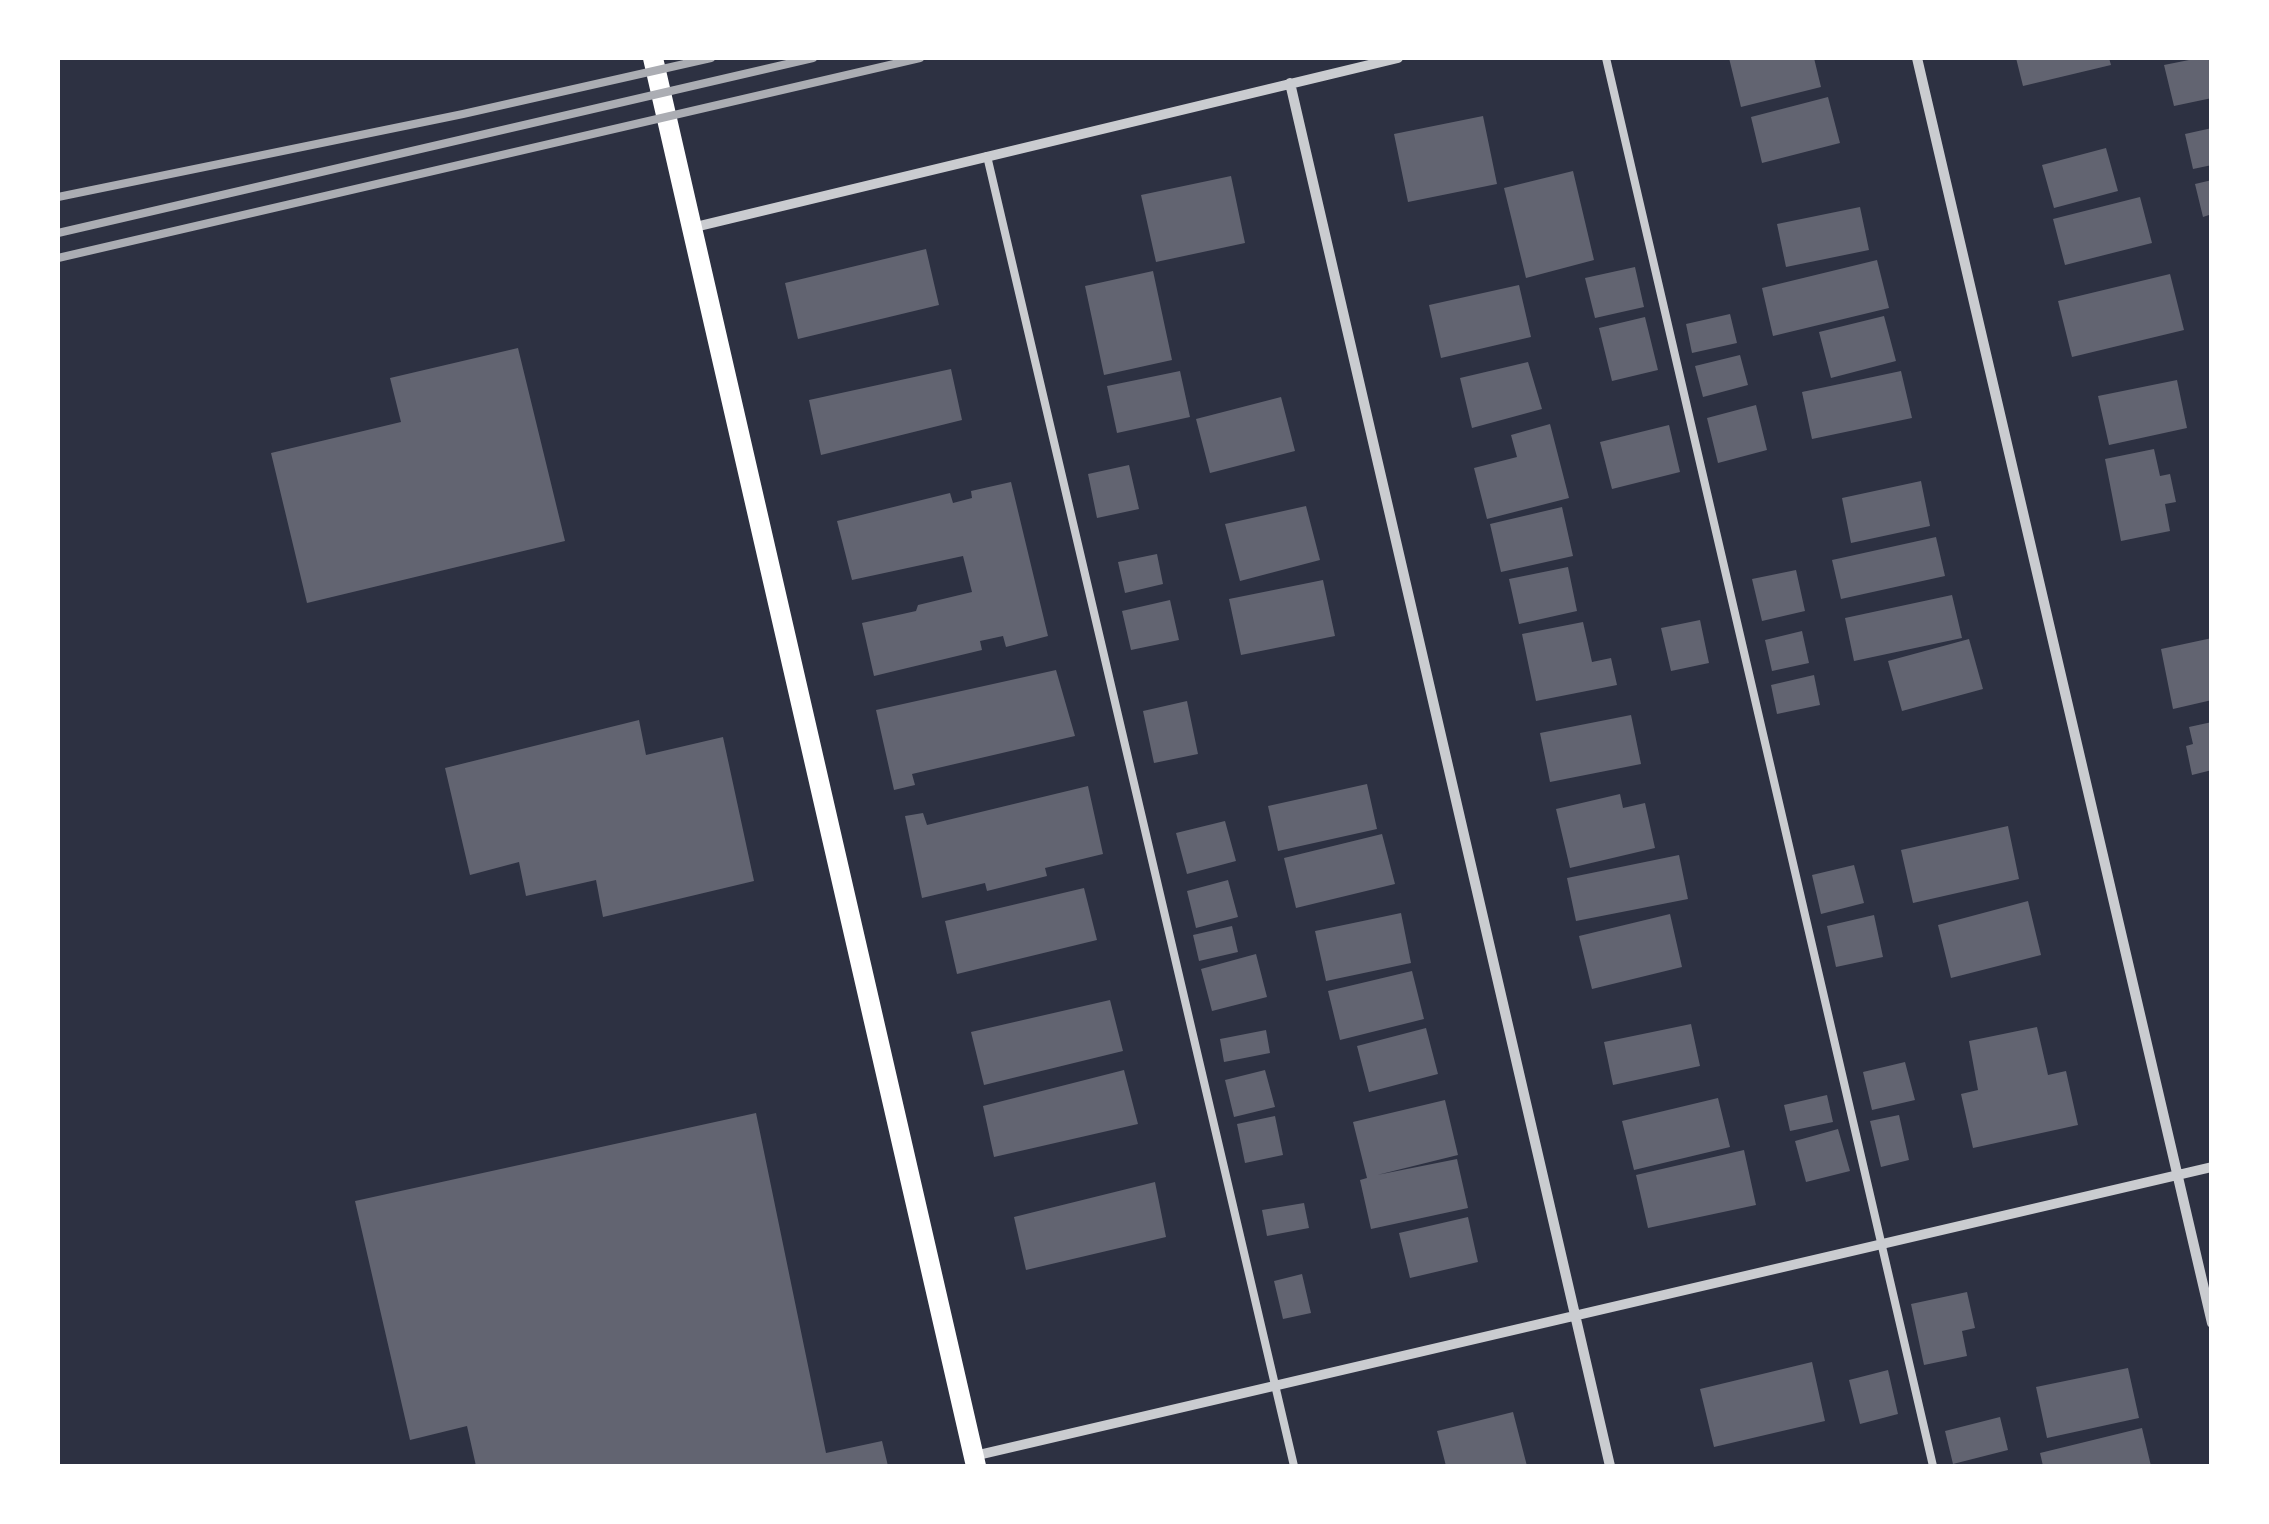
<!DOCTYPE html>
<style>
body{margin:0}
#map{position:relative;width:2269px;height:1524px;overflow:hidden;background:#2d3142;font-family:"Work Sans",sans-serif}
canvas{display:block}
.frame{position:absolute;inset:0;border:60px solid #fff;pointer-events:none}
</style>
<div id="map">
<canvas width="2269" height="1524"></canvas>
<div class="frame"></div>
</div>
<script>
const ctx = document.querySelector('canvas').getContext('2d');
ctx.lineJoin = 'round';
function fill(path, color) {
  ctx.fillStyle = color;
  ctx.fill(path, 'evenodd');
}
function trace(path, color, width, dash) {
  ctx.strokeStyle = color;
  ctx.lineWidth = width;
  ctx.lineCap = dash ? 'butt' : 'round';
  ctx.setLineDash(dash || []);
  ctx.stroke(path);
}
const building = new Path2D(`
 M1729,58h85l7,29 -80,20z
 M2016,58h93l2,7 -88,21z
 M2199,58h13v40l-38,8 -10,-41z
 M1828,97l12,46 -78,20 -11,-46z
 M1483,116l14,68 -89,18 -14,-68z
 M2212,128v37l-19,4 -8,-35z
 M2106,148l12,43 -64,17 -12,-43z
 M1573,171l21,89 -68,18 -22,-90z
 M1231,176l14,67 -89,19 -15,-67z
 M2212,180v34l-9,3 -8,-33z
 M2140,197l12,46 -87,22 -12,-46z
 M1860,207l9,43 -83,17 -9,-43z
 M926,249l13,56 -141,34 -13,-56z
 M1877,260l12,48 -116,28 -11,-48z
 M1635,267l9,40 -49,11 -10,-40z
 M1153,271l19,89 -68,15 -19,-89z
 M2170,274l14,56 -112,27 -14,-56z
 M1519,285l12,52 -90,21 -12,-53z
 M1730,314l7,29 -45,10 -6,-29z
 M1884,316l12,45 -65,17 -12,-46z
 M1645,317l13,53 -46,11 -13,-53z
 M518,348l47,193 -258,62 -36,-150 130,-31 -11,-44z
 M1740,355l8,30 -45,12 -8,-31z
 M1528,362l14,47 -70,19 -12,-50z
 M951,369l11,51 -141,35 -12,-55z
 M1180,371l10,46 -73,16 -10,-47z
 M1901,371l11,47 -100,21 -10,-47z
 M2177,380l10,48 -78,17 -11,-49z
 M1281,397l14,54 -85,22 -14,-54z
 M1756,405l11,45 -49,13 -11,-45z
 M1550,424l19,74 -82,21 -13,-51 43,-11 -6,-22z
 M1669,425l11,47 -68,17 -12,-47z
 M2154,449l6,27 10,-2 6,28 -11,2 5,27 -49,10 -16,-82z
 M1129,465l10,44 -42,9 -9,-44z
 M1921,481l9,45 -79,17 -9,-45z
 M1011,482l37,154 -42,11 -3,-11 -23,5 2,9 -108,26 -12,-53 54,-12 2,-6 54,-13 -9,-36 -111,24 -15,-59 113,-28 3,10 19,-5 -1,-7z
 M1306,506l14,54 -80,21 -15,-57z
 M1562,507l11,49 -72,16 -11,-48z
 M1936,537l9,39 -104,23 -9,-39z
 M1157,554l6,30 -38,9 -7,-31z
 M1568,567l9,44 -58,13 -10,-45z
 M1796,570l9,41 -43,10 -10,-42z
 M1323,580l12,56 -94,19 -12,-56z
 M1952,595l10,43 -108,23 -9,-43z
 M1170,600l9,40 -48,10 -9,-39z
 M1700,620l9,43 -38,8 -10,-43z
 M1583,622l9,40 19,-4 6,27 -81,16 -14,-67z
 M1802,631l7,32 -37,8 -7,-31z
 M2212,638v62l-39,9 -12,-60z
 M1969,639l14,50 -81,22 -14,-50z
 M1056,670l19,66 -163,38 3,11 -21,5 -18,-80z
 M1814,675l6,30 -43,9 -6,-29z
 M1187,701l11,53 -44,9 -11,-52z
 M1631,715l10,49 -91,18 -10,-49z
 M639,720l7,35 77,-18 31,144 -151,36 -7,-37 -70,16 -7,-34 -49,13 -25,-107z
 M2212,722v48l-20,5 -6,-29 7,-2 -4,-17z
 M1367,784l10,45 -99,22 -10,-45z
 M1088,786l15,68 -58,14 2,8 -60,15 -2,-8 -63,15 -17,-82 18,-3 4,12z
 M1620,794l3,14 22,-5 10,45 -85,20 -14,-59z
 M1225,821l11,40 -49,13 -11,-41z
 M2008,826l11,53 -106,24 -12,-53z
 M1382,834l13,50 -99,24 -12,-50z
 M1679,855l9,44 -112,22 -9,-43z
 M1854,865l10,38 -43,11 -9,-39z
 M1228,880l10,37 -42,11 -9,-37z
 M1084,888l13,52 -140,34 -12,-53z
 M2028,901l13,54 -90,23 -13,-53z
 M1401,913l10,50 -85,18 -11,-50z
 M1670,914l12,53 -90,22 -13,-53z
 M1874,915l9,42 -47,10 -9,-41z
 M1232,926l6,26 -39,9 -6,-26z
 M1256,954l11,43 -55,14 -11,-42z
 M1412,971l12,48 -84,21 -12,-49z
 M1110,1000l13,51 -139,34 -13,-53z
 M1691,1024l9,42 -87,19 -9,-43z
 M2037,1027l11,48 18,-4 12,54 -105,23 -12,-54 17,-4 -9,-49z
 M1426,1028l12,46 -69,18 -12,-46z
 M1266,1030l4,23 -46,9 -4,-23z
 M1905,1062l10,38 -43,10 -9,-38z
 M1124,1070l14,54 -144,33 -11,-51z
 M1265,1070l10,37 -41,10 -9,-37z
 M1827,1095l6,27 -43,9 -6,-26z
 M1718,1098l12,49 -96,23 -12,-49z
 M1445,1100l13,55 -81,20 80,-16 11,49 -97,21 -11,-49 7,-2 -14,-56z
 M756,1113l70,340 56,-12 6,25h-412l-9,-40 -57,14 -55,-239z
 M1899,1115l10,45 -28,7 -11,-46z
 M1275,1116l8,39 -38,8 -8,-39z
 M1838,1129l12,42 -44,11 -11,-41z
 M1744,1150l12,55 -108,23 -12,-53z
 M1155,1182l11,55 -140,33 -12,-53z
 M1304,1203l5,25 -42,8 -5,-26z
 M1468,1217l10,45 -68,16 -11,-45z
 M1302,1274l9,39 -28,6 -9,-38z
 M1967,1292l8,36 -13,3 5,25 -43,9 -13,-61z
 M1812,1362l13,59 -111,26 -14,-58z
 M2128,1368l11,50 -92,20 -11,-51z
 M1888,1370l10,44 -38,10 -11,-44z
 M1513,1412l14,54h-81l-9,-35z
 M2000,1417l8,33 -55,14 -8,-33z
 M2142,1428l9,38h-108l-3,-13z`);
const service = new Path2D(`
 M1606,58l327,1408
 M987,156l307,1310`);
const minor = new Path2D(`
 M1917,58l295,1265
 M1290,83l320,1383
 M691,228l707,-170
 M974,1456l1238,-289`);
const secondary = new Path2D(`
 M653,58l323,1408`);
const rail = new Path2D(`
 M58,197l405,-83 248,-56
 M58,233l755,-175
 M58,258l862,-200`);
fill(building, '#626471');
trace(service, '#caccd0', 8);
trace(minor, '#caccd0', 10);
trace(secondary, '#fff', 20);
trace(rail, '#abadb3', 8);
</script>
